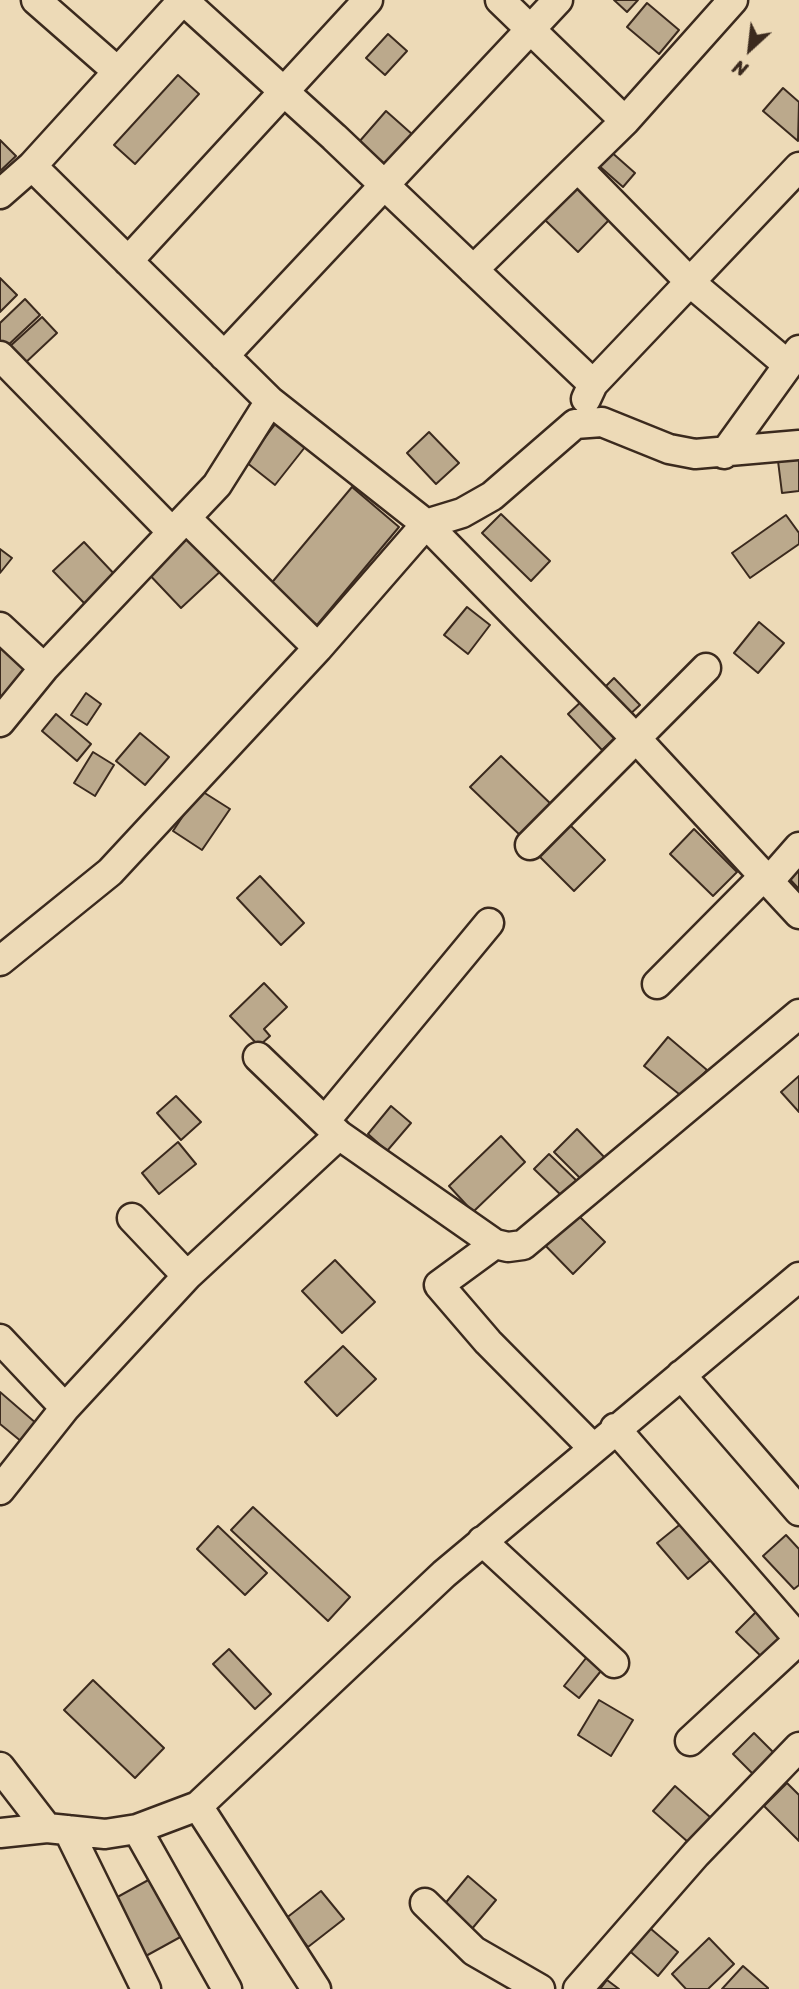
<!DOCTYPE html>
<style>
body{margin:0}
#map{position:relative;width:799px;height:1989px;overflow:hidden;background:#eddab7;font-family:Sriracha,sans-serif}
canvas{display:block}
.north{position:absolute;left:715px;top:14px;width:70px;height:70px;-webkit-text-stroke:5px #eddab7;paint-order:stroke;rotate:207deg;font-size:19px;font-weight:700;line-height:28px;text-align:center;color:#3b2a1e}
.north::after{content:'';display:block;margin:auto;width:24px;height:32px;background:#3b2a1e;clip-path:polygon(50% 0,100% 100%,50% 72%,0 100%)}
</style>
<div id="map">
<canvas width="799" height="1989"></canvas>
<div class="north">N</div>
</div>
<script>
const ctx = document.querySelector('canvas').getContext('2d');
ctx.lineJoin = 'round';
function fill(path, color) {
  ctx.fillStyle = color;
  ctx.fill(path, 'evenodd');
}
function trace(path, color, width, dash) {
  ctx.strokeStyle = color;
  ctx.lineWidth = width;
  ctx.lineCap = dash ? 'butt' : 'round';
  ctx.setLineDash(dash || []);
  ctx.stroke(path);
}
const building = new Path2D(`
 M614,0h24l-11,12z
 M647,3l32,27 -20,24 -32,-27z
 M388,34l19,17 -22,24 -19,-17z
 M178,75l21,19 -64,70 -21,-19z
 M783,88l16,14 -1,39 -35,-30z
 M386,111l27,24 -27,30 -27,-23z
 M0,140l16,16 -16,15z
 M609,150l26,23 -12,14 -26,-23z
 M576,187l33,33 -31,32 -34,-33z
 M0,278l17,17 -17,17z
 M25,299l15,16 -35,33 -5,-6v-19z
 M42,317l15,16 -34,32 -16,-16z
 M280,418l29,24 -34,43 -29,-23z
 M429,432l30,31 -23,21 -29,-31z
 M799,458v33l-17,2 -4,-32z
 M352,487l47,40 -82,98 -48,-39z
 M501,514l49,47 -19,20 -49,-48z
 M786,515l13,18v11l-49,34 -18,-25z
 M186,529l38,39 -43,40 -37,-39z
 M84,542l33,35 -31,28 -33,-34z
 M0,549l12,9 -12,15z
 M467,607l23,18 -22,29 -24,-19z
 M759,622l25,21 -26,30 -24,-20z
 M0,644l27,26 -27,28z
 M614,678l26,27 -13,12 -26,-26z
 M86,693l15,11 -14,21 -16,-10z
 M585,698l34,36 -17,16 -34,-36z
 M56,714l35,30 -14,17 -35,-30z
 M140,733l29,24 -24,28 -29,-24z
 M93,752l21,13 -19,31 -21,-13z
 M501,756l53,51 -31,31 -53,-51z
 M200,790l30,19 -28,41 -29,-19z
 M567,822l38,38 -31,31 -38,-38z
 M694,829l43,43 -24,24 -43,-42z
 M799,861v28l-14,-15z
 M260,876l44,47 -23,22 -44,-47z
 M264,983l23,24 -23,22 6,7 -11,10 -29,-30z
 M668,1037l39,33 -23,28 -40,-32z
 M799,1076v36l-18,-20z
 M176,1096l25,26 -20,18 -24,-27z
 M391,1106l20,17 -24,28 -19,-17z
 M577,1129l31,32 -22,23 -32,-32z
 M501,1136l24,26 -52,50 -24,-26z
 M178,1142l18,22 -37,30 -17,-21z
 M549,1154l31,30 -15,15 -31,-30z
 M571,1208l34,34 -32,32 -34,-35z
 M335,1260l40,42 -33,31 -40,-42z
 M343,1346l33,33 -39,37 -32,-34z
 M0,1392l37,32 -15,18 -22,-18z
 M253,1507l97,90 -22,24 -97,-91z
 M683,1522l30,36 -25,21 -31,-36z
 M218,1526l49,47 -22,22 -48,-46z
 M786,1535l13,14v36l-5,4 -31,-33z
 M761,1607l30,29 -25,25 -30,-29z
 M229,1649l42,45 -16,15 -42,-45z
 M590,1653l15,13 -26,32 -15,-12z
 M93,1680l71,68 -29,30 -71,-68z
 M599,1700l34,20 -22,36 -33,-21z
 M754,1733l23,23 -21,21 -23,-23z
 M787,1783l12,12v46l-35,-35z
 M675,1786l44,39 -22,25 -44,-39z
 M468,1876l28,24 -25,30 -28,-24z
 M152,1878l32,57 -40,22 -32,-57z
 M321,1891l23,28 -36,28 -23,-28z
 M644,1923l34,29 -20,24 -34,-30z
 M709,1938l25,26 -26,25h-22l-14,-15z
 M743,1966l25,22v1h-46z
 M607,1980l12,9h-19z`);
const minor = new Path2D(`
 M36,0l81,71
 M183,0l151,137 259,247
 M500,0l125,121
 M32,166l238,235
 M578,168l113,115 97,82
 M0,194l32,-28 151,-166
 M128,261l240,-261
 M473,270l152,-149 108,-121
 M0,356l172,176
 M224,356l334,-356
 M586,399l7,-15 206,-217
 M724,454l75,-104
 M186,518l132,130
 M0,627l44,41
 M0,722l44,-54 173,-183 53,-84 156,123 36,-11 30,-17 83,-72 27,-2 67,27 26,5 104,-9
 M530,845l176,-177
 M770,880l29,-33
 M0,961l110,-89 208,-224 108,-124 219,224 154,166
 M657,984l108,-109
 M258,1057l81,78 156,109 13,3 15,-2 276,-231
 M325,1121l164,-198
 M132,1218l55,58
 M495,1244l-56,41 49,57 104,105
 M0,1339l65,69
 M681,1375l118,136
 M615,1428l184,211
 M0,1490l65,-82 122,-132 152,-141
 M482,1541l132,122
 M690,1741l109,-101
 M0,1767l47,61
 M198,1806l118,183
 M137,1829l90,160
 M68,1830l78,159
 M0,1833l47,-5 58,6 32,-5 61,-23 246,-232 355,-297
 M425,1903l49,48 66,38
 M578,1989l118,-135 103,-107`);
fill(building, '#bba98c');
trace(building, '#3b2a1e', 2);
trace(minor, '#3b2a1e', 33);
trace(minor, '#eddab7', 28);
</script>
